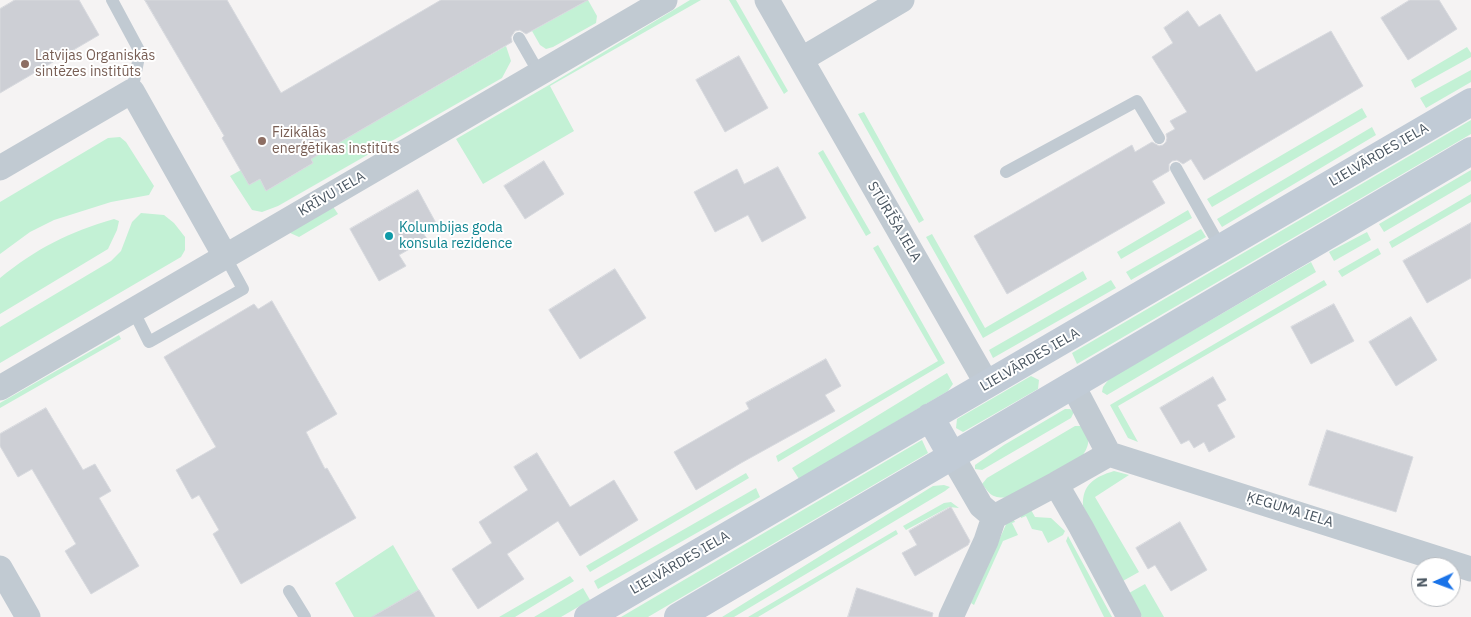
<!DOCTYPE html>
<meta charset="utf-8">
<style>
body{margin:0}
#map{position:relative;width:1471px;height:617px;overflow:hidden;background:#f5f3f3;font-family:"IBM Plex Sans",sans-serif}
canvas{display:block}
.north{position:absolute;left:1411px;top:557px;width:50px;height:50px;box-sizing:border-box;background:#fff;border:1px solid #b7bbc0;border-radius:50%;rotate:268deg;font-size:14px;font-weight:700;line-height:20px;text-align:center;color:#4a5661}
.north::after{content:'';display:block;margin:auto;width:18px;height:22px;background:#1a73e8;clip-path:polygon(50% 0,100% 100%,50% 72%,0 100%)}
</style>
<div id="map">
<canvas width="1471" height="617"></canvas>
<div class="north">N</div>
</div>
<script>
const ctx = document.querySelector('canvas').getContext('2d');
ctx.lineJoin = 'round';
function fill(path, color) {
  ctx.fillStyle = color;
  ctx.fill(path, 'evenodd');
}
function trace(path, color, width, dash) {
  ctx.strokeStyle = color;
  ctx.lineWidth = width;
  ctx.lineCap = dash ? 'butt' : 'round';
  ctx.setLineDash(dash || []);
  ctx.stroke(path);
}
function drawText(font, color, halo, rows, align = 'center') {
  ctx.font = font + ' "IBM Plex Sans",sans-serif';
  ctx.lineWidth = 4;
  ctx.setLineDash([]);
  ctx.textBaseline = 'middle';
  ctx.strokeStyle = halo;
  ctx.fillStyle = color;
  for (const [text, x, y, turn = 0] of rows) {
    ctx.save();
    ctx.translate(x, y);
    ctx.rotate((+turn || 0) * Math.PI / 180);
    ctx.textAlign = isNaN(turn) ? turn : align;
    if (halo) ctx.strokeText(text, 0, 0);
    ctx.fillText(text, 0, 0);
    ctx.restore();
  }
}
const green = new Path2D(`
 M588,0l9,16 -1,7 -43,24 -7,2 -6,-4 -8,-14z
 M690,0h11l-151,86 24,45 -91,53 -27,-45 93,-54z
 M729,0h7l52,91 -4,3z
 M506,46l5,15 -9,17 -224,128 -16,6 -10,-2 -22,-34 11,-6 8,15 11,-6 6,12 47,-28 -5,-11 25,-6z
 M1467,47l4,6v4l-56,31 -4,-8z
 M1471,70v12l-45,26 -6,-10z
 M1362,108l5,9 -155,90 -5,-8z
 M864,112l60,108 -5,3 -61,-109z
 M1471,120v14l-394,230 -5,-11z
 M1372,127l4,8 -154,92 -5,-8z
 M120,137l6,5 28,44 -5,9 -38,7 -57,18 -24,12 -30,22v-52l108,-64z
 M823,150l48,83 -5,3 -48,-83z
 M1471,170v11l-87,51 -5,-8z
 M1471,194v8l-79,46 -3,-6z
 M332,205l6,9 -39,23 -11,-5z
 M1188,210l4,8 -71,41 -4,-7z
 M141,213l23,2 10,8 11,14v13l-4,7 -181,106v-36l111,-66 10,-10 11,-29z
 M114,219l5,2 -2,9 -9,19 -108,65v-36c37,-30 69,-46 114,-59z
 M1201,229l5,8 -75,43 -5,-8z
 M1367,232l4,8 -37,21 -5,-9z
 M932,234l53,94 98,-57 4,8 -104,59 -57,-101z
 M878,245l67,118 -167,99 -2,-6 162,-95 -65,-113z
 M1378,248l3,6 -39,23 -4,-6z
 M1311,262l5,10 -209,123 -5,-3 1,-5 6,-8z
 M1111,280l5,8 -123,70 -4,-8z
 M1324,280l3,5 -209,121 20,36 -10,-4 -18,-33z
 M119,335l2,4 -121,69v-5z
 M947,373l6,11 -5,7 -149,88 -7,-11z
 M1031,376l8,4 -1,9 -75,43 -7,-4 1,-9z
 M1065,409h5l4,3 -3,6 -89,52 -7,-1v-4l29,-20z
 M1075,426h9c6,15 6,19 -3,32l-73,40c-16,-1 -16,-1 -26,-14l5,-6z
 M922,440l6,13 -280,164h-27z
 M1114,471l15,4 -34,22 44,75 -18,10 -38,-76c-1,-21 11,-29 31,-35z
 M746,473l3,5 -159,94 -4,-6z
 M944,485l6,2 -5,4 -211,126h-12l211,-131z
 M756,488l4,9 -162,92 -4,-8z
 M951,502l8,6 -10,-1 -43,23 -3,-4 41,-23z
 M1030,508l5,9 16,1 14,13 -2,4 -15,8 -6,-12 -10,-2 -6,-13 -5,2 -1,-4z
 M1012,517l3,5 -3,1 6,12 -15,6 -29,64 -3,-2 37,-83z
 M896,530l2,4 -140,83h-10z
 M1068,536l44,81h-8l-38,-76z
 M393,545l26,45 -47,27h-18l-19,-34z
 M570,576l4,5 -59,36h-16z
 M1145,584l19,33h-22l-13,-24z
 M583,588l7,12 -29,17h-27z`);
const building = new Path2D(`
 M15,0h64l20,35 -99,58v-84z
 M145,0h82l54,93 160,-93h147l-62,34 -6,-4 -5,1 -4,6 1,5 -201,117 2,4 -47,28 -6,-12 -11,6 -27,-47 2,-2z
 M1410,0h29l18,29 -49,31 -27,-42z
 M1188,11l11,16 21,-13 36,58 75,-41 32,55 -159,94 -13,-21 -8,5 -6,-4 -5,1 -3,3v7l-17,10 13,22 -158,91 -33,-58 158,-91 3,7 17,-10 7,4 4,-1 3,-3 1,-4 -1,-4 9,-5 -5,-8 17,-9 -35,-55 21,-14 -9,-15z
 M739,56l29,52 -43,24 -29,-52z
 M544,161l20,33 -39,25 -21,-33z
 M778,167l28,51 -44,24 -14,-27 -33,17 -21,-40 43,-23 7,15z
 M418,190l19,35 -14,8 4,6 -28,16 7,11 -27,15 -29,-52z
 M1471,223v55l-44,25 -24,-42z
 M615,269l31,49 -66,41 -31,-49z
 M272,301l65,113 -31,18 19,37 2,-1 29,50 -115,66 -28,-50 6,-4 -20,-35 -7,4 -16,-29 40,-23 -52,-90 90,-53 4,5z
 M1334,304l20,37 -43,23 -20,-37z
 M1411,317l26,43 -41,26 -27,-44z
 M826,359l15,27 -16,9 10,16 -94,52 -45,27 -22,-38 75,-43 -3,-6z
 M1213,377l13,23 -9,5 18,32 -26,15 -5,-10 -10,6 -5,-8 -8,4 -21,-36z
 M46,408l37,62 12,-6 16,27 -12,7 40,68 -48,28 -26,-43 11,-7 -44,-75 -14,8 -18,-31v-12z
 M1327,430l86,27 -17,55 -87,-27z
 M537,453l33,54 44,-27 24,40 -58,36 -22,-35 -51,33 17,25 -46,30 -26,-40 40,-26 -13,-21 49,-32 -14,-23z
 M951,507l19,34 -2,4 -53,31 -13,-23 15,-8 -8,-14z
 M1180,522l27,48 -36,21 -16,-26 -7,4 -12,-21z
 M857,588l76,25 -1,4h-84z
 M419,590l16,27h-63z`);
const lane = new Path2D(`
 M112,0l28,52 -8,39
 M519,38l20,35
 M1176,168l45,80
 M1006,172l131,-71 22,37
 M133,310l16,32 94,-53 -18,-33
 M289,591l16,26`);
const street = new Path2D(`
 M767,0l220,384
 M802,59l100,-59
 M0,168l132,-77 93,165
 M1072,384l37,70
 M0,388l665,-388
 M1109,454l362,115
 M952,456l29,50 13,11
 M1056,484l25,43 48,90
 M994,517l62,-33 53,-30
 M0,568l28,49
 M951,617l35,-76 8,-24`);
const secondary = new Path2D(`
 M930,417l22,39
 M588,617l883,-515
 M678,617l793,-466`);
const markers = [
 [25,64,5,"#8d6e63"],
 [262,141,5,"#8d6e63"],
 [389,236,5,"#0f9aa8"]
];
const educationNames = [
 ["Latvijas Organiskās",35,56],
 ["sintēzes institūts",35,72],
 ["Fizikālās",272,133],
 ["enerģētikas institūts",272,149]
];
const streetNames = [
 ["LIELVĀRDES IELA",1379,155,-30],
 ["KRĪVU IELA",332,194,-30],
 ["STŪRĪŠA IELA",894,222,59],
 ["LIELVĀRDES IELA",1030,360,-30],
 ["ĶEGUMA IELA",1290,510,17],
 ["LIELVĀRDES IELA",680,563,-30]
];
const cultureNames = [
 ["Kolumbijas goda",399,228],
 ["konsula rezidence",399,244]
];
fill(green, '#c3f1d5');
fill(building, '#cdcfd5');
trace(building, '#d7d9de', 1);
trace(lane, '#c1cad2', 12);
trace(street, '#c1cad2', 25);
trace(secondary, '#c1cbd6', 28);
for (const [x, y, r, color] of markers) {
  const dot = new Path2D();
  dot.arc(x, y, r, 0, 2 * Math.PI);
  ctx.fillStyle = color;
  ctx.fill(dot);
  trace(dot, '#fff', 2);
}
drawText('14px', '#785e54', '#fff', educationNames, 'left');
drawText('14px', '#4a5661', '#fff', streetNames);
drawText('14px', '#0d838f', '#fff', cultureNames, 'left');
</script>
